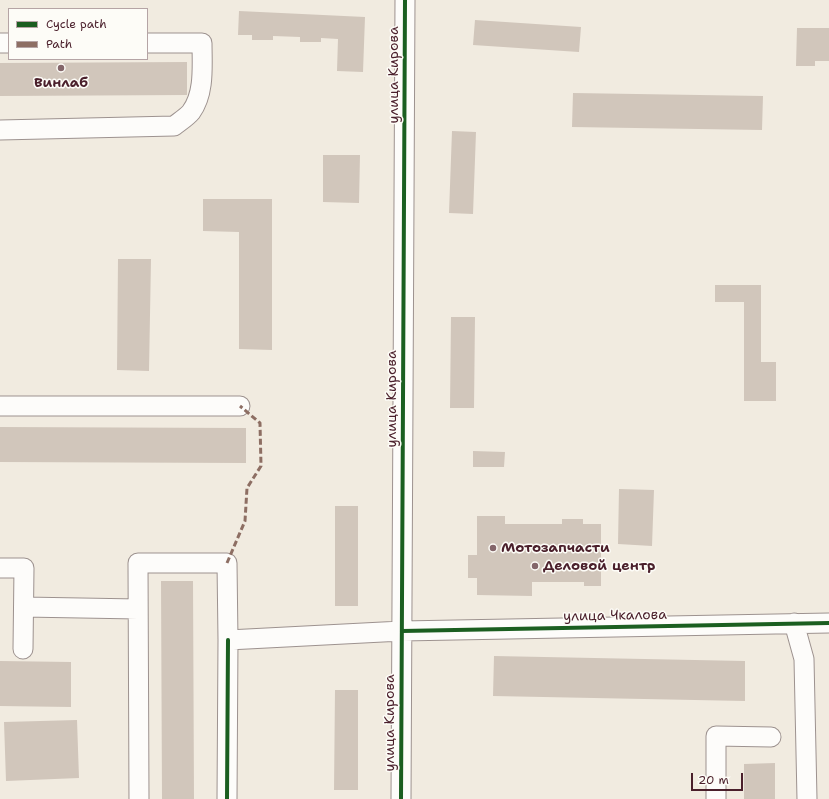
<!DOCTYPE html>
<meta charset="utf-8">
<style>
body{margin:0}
#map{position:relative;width:829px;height:799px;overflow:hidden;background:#f1ebe0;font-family:"Shantell Sans",sans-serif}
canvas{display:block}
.legend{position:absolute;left:8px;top:8px;width:140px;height:52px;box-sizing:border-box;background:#fdfcf7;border:1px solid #b5a4a5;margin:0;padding:5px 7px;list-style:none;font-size:12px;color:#4a1f2b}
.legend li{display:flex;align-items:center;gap:8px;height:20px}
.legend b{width:20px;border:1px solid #b5a4a5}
.scale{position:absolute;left:691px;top:773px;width:52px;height:18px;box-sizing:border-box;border:2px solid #4a1f2b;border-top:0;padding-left:5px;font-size:12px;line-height:14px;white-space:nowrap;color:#4a1f2b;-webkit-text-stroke:3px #fdfcf7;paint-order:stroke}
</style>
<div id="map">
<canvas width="829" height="799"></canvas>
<ul class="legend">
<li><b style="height:5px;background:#1b5e20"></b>Cycle path</li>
<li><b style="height:5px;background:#8d6e63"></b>Path</li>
</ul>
<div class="scale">20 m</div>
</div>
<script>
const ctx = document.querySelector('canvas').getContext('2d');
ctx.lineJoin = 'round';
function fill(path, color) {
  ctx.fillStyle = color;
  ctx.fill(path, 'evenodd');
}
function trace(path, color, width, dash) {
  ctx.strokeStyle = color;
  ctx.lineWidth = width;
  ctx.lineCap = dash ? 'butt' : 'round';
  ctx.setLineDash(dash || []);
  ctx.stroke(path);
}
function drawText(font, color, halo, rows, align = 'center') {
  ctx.font = font + ' "Shantell Sans",sans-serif';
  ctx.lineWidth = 3;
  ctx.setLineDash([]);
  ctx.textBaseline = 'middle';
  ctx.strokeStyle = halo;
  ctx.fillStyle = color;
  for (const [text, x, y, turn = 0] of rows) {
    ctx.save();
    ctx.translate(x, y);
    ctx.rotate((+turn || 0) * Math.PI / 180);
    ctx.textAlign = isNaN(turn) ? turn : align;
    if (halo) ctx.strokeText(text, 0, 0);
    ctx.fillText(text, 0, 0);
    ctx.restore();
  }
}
const building = new Path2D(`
 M239,11l126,6 -2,55 -26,-1 1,-32 -17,-1v4h-21v-5l-27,-1v4h-21v-5h-14z
 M475,20l106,7 -2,25 -106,-7z
 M797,28h32v33h-14v5h-19z
 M187,62v33l-187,1v-33z
 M573,93l190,3 -1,34 -190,-3z
 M452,131l24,1 -3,82 -24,-1z
 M323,155h37l-1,48 -36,-1z
 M203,199h69v151l-33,-1v-117l-36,-1z
 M118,259h33l-2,112 -32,-1z
 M715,285h46v77h15v39h-32v-99h-29z
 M451,317h24l-1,91h-24z
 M0,427l246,1v35l-246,-1z
 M473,451l32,1 -1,15h-31z
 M619,489l35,1 -2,56 -34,-2z
 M335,506h23v100h-23z
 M477,516h28v8h57v-5h21v5h18v62h-17v-4h-52v14l-55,-1v-17h-9v-23h9z
 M161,581h32l1,218h-32z
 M494,656l251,5v40l-252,-5z
 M0,661l71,1v45l-71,-1z
 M335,690h23v100h-24z
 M77,720l2,58 -73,3 -2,-59z
 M775,763v36h-31v-35z`);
const minor = new Path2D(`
 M0,43h9
 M0,130l174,-4c5,-4 13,-9 17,-14 14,-19 11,-47 11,-69h-55
 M0,406h240
 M0,568h24l-1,81
 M24,607l114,2
 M794,623l10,36 3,140
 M139,799l-1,-236h89l1,77 174,-9 427,-8
 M227,799l1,-159
 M401,799l4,-799
 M716,799v-63l55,1`);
const quiet = new Path2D(`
 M227,563l18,-42 2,-33 14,-22 -1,-43 -20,-17`);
const cycleway = new Path2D(`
 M402,631l427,-8
 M227,799l1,-159
 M401,799l4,-799`);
const markers = [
 [61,68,4,"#84666a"],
 [493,548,4,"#84666a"],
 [535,566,4,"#84666a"]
];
const streetNames = [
 ["улица Кирова",394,75,-90],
 ["улица Кирова",392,399,-90],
 ["улица Чкалова",615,616,-1],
 ["улица Кирова",390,723,-90]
];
const poiNames = [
 ["Винлаб",61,83,"center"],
 ["Мотозапчасти",501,548],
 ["Деловой центр",543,566]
];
fill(building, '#d1c6bb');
trace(minor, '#9d928f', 21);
trace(minor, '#fdfcfa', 19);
trace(quiet, '#8d6e63', 3, [6, 3]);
trace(cycleway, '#1b5e20', 4);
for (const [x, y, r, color] of markers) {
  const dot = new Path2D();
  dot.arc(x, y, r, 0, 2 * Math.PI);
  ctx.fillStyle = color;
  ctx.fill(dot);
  trace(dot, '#fdfcf7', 1.5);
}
drawText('14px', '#4a1f2b', '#fdfcf7', streetNames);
drawText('bold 14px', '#4a1f2b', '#fdfcf7', poiNames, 'left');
</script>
